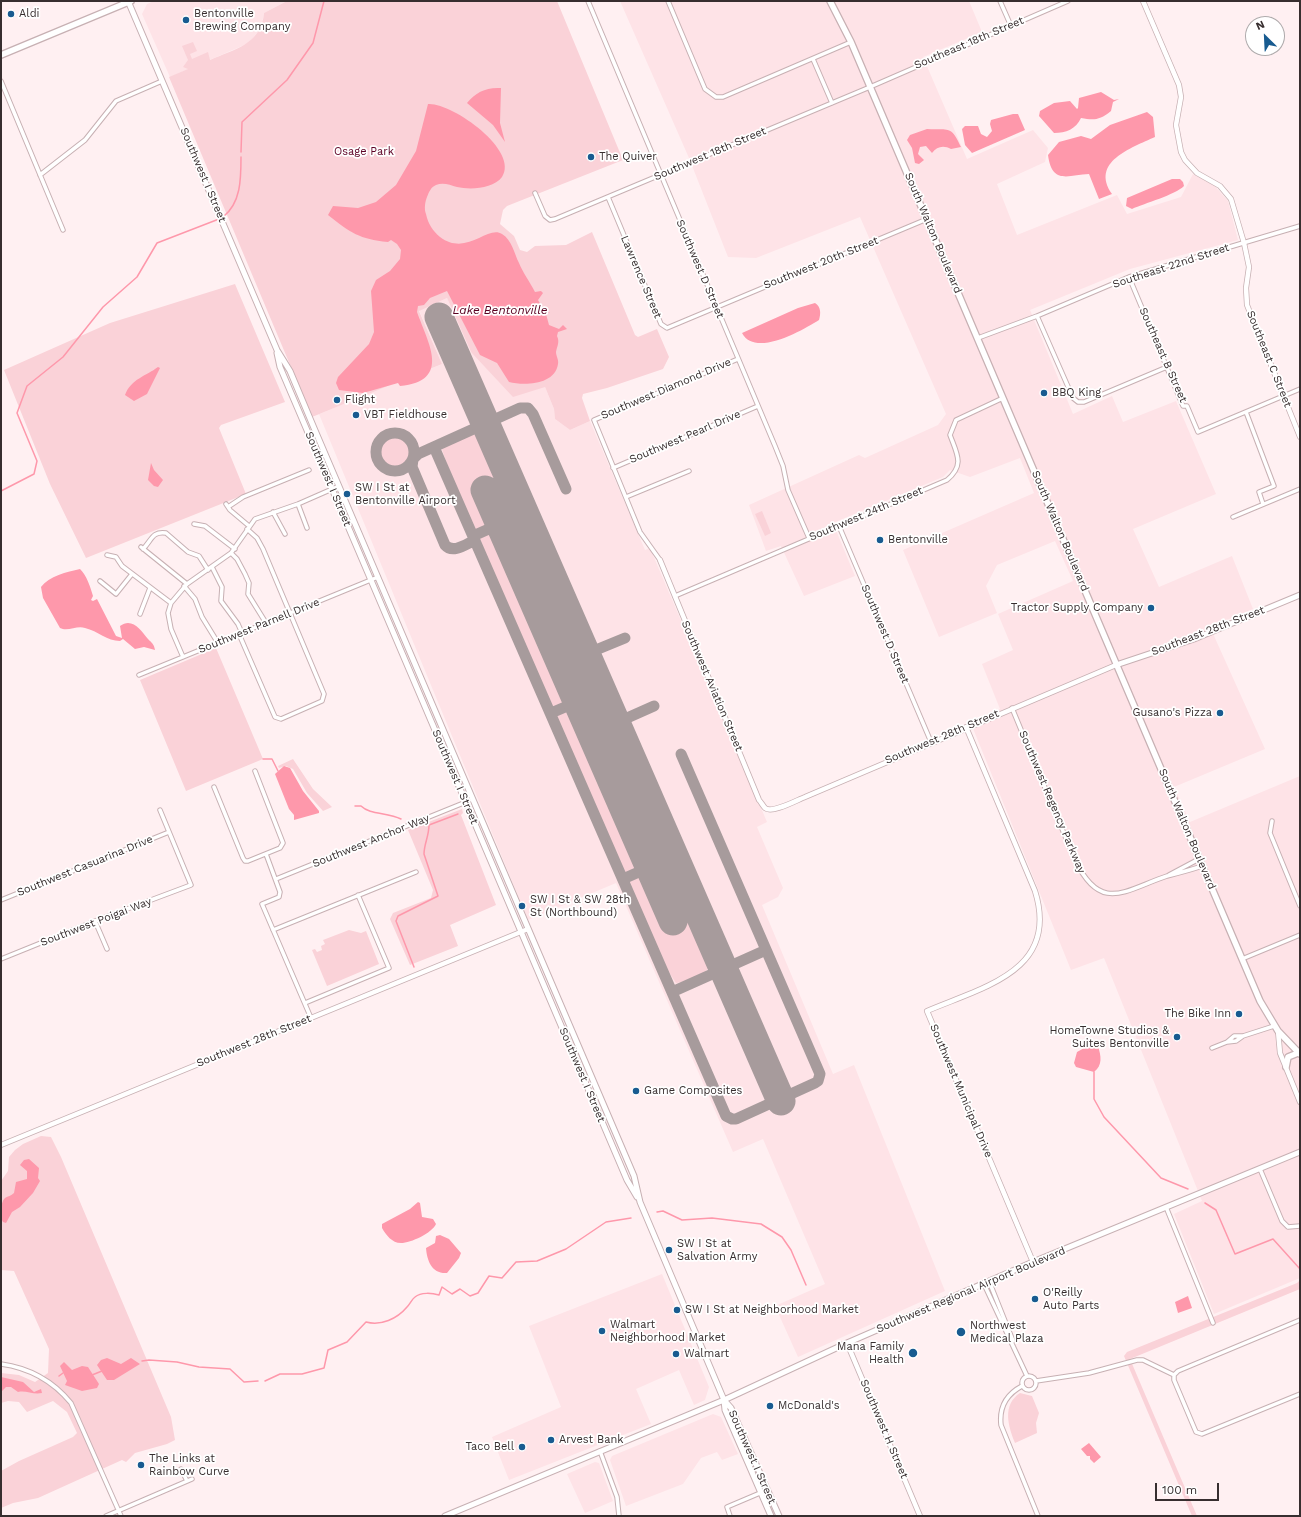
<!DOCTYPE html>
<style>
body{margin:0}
#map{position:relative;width:1301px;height:1517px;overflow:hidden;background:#fff0f2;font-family:"Work Sans",sans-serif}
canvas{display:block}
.frame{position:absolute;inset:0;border:2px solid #372e2f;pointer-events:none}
.north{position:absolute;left:1245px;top:16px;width:40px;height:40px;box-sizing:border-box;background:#fff;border:1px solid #afabac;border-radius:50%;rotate:336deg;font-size:11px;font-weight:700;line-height:16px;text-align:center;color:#372e2f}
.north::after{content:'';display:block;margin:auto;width:14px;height:18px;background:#185b90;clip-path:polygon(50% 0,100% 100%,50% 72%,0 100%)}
.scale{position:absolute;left:1155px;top:1483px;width:64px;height:18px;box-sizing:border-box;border:2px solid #372e2f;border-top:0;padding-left:5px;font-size:12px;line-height:14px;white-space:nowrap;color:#372e2f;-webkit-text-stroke:3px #fff;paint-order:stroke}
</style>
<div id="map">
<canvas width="1301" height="1517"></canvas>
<div class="frame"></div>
<div class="north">N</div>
<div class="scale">100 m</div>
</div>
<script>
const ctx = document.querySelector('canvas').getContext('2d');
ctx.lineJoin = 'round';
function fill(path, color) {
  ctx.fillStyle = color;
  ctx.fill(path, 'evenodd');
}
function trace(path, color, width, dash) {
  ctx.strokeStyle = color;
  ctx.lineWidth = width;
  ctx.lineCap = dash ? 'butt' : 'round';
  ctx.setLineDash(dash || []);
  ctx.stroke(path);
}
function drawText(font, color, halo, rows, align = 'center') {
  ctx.font = font + ' "Work Sans",sans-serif';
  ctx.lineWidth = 3.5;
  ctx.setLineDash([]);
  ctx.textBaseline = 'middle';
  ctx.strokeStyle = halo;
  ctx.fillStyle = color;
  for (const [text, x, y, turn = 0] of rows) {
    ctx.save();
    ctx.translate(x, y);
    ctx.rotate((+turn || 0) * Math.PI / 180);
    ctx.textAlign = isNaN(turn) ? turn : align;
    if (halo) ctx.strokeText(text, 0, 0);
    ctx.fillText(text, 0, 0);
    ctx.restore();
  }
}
const built = new Path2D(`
 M154,1h133l-23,12 -3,15 -12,15 -79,34 -28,-63 5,-10z
 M620,1h349l13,31 -59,25 44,102 66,-29 15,18 -3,14 -48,22 20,51 100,-40 10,19 54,-17 12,-23 21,11 14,16 10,39 -108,29 -100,41 43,104 39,-18 11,26 53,-21 40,93 -83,35 26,58 73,-31 21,53 -43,18 55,122 -91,38 16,35 110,-46v502l-86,36 -40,-100 28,-13 -98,-243 -33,12 -101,-249 30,-12 -18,-45 31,-14 -15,-36 75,-33 -18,-40 -58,24 -11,21 11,27 -58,24 -36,-87 131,-57 -14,-35 -50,19 -20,-7 -7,7 -110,46 22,53 -51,20 -23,-50 -15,5 -17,-46 110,-50 6,3 73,-33 8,-11 -86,-197 -104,41 -28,-1 -39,-99z
 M447,298l24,54 74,35 9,22 1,10 15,11 20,-9 55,129 5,-2 117,274 -10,5 26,61 -5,9 -16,8 71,169 21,-9 91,226 -147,66 -23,-51 50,-22 -62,-145 -30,13 -117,-269 -88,37 -209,-506 123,-50 -23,-54z
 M662,1274l47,113 -4,13 -11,5 -15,-35 -43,19 15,35 -142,56 -17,-43 69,-30 -32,-81z
 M713,1414l8,3 17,37 -16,6 -5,-8 -16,6 -18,26 -57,22 -16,-46 2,-4z
 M595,1462l4,1 14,38 -28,12 -18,-39z`);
const green = new Path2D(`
 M287,1h270l66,159 -116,46 -4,4 -3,14 14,12 6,14 7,2 8,-6 31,-1 26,-13 43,103 3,2 19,-8 12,28 -6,12 -56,19 -24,6 -1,4 8,23 -20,9 -15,-11 -1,-10 -9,-22 -32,10 -42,-45 -24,-54 -28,13 23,53 -130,53 -143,-340 19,-8 -5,-2 5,-7 -6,-14 11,-4 4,9 -7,3 2,5 16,-7 2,8c24,-11 51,-15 54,-47z
 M235,284l50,118 -64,23 -2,3 27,66 -160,64 -36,-74 -46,-114 106,-47z
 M471,433l8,3 11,13 222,509v7c-10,11 -22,16 -36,18l-11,-17 -215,-492 -8,-25 9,-7z
 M379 452a16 16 0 1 1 32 0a16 16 0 1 1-32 0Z
 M762,511l9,22 -6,3 -10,-22z
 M216,648l47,111 -77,32 -46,-111z
 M293,759l20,30 19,18 -9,4 -16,-18 -14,-24 -7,-3 -7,2 -1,-2z
 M462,809l1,4 -2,2 35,90 -46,20 8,21 -48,19 -20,-46 3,-6 38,-15 2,-8 -25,-60z
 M349,930l12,3 5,-2 13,33 -52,22 -15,-36 3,-1 2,3 5,-2 -1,-4 4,-2 -2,-4z
 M41,1136l10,1 10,20 110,260 4,23 -8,4 -32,9 -9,9 -4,-2 -84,38 -25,5 -12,5v-37l18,-10 54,-24 4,-4 -10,-21 -14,-11 -26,11 -8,-10 -11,-1 -7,2v-30l18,2 16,7 13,-9 1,-24 -35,-78 -13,-1v-89l7,-10 1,-14 6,-7 8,-6z
 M1300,1280v9l-170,70 67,157h-5l-68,-160 3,-4 170,-69z
 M1020,1393l12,3 7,17 -3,10 1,10 -22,10c-7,-17 -13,-38 5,-50z`);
const water = new Path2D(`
 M501,88l-1,35 5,19 -12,-17 -26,-22c9,-11 19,-16 34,-15z
 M1101,92l13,8 5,-1 -6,3 -2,9c-12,10 -18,9 -30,7 -5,11 -15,15 -27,15l-15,-17 1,-5 14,-8 16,-2 7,8 1,-1 1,-10z
 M428,104c23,-2 92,46 74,73 -9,12 -32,13 -45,10 -7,-2 -14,-5 -21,-2 -5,2 -7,7 -9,12 -2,5 -3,12 -1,17 2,10 7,17 14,23 27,20 47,-12 62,-3 10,6 12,19 17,29 4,10 11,19 16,29l6,-1 2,2 -5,7 7,12h5l-4,2 3,11 10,4 4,-4 4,4 -9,3 -1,4c3,6 0,10 -1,16 0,4 3,8 2,12 -3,21 -34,22 -49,18l-12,-19 -17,-8 -33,-64 -17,7 -6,7 -6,1 -1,6c11,31 35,69 -17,74l-2,-3 -35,10 -24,-3 -3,-7 2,-6 31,-33 5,-12 -3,-41 5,-11 14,-9 10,-12 1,-9 -4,-6 -6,-4 -3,2c-29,-3 -37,-9 -60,-27l5,-9 25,2 18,-6 20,-17 20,-34z
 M1147,112l6,5 2,20c-24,11 -65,25 -43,57l-13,5 -10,-25c-21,1 -37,11 -41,-19l11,-13 22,-6 10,3 19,-14z
 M1013,114h5l7,16 -53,23 -7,-8 -3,-16 3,-3h13l3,8 6,3 5,-6 -2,-7 1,-4z
 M927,129c22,1 24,-4 34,18l-10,2c-7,-4 -14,-3 -19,4l-6,-7 -6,1 -2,7 6,6 -5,4 -4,-1 -3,-15 -5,-8 3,-5z
 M1172,179h8l3,3 1,4c-9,9 -39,17 -52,23l-6,-3 1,-8z
 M815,303c6,4 6,10 4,17 -16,10 -64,38 -77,13l56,-25z
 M158,367l2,1 -13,26 -13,7 -9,-6c6,-16 21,-19 33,-28z
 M151,463l3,7 9,10 -5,7 -4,-1 -6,-6z
 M80,569c7,7 10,17 13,27l-2,4 2,1 4,-2 19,37 6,2 -2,-12c12,-9 21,4 28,13 4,4 6,5 7,11l-11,-3 -9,2 -12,-10 -3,2c-13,0 -22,-10 -35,-13 -8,-3 -17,4 -25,0l-17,-30 -2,-11c8,-11 26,-15 39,-18z
 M284,766l6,2 13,23 16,20v2l-25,7v-5l-5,-6 -14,-35z
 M1095,1045l3,1c3,10 5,19 -4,26l-18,-5 -2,-4 3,-11 9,-5z
 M29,1159l10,9 -1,10 2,3 -7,12 -13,14 -8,5 -6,11 -3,-1c-3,-4 -3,-20 2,-24 3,-2 6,-2 9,-5l2,-11 11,-3v-8l-7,-6 4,-5z
 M418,1202l2,1 2,14 11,2 3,5c-4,9 -25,19 -35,19 -9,0 -15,-8 -19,-15v-4l28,-15z
 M440,1235l9,4 12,14 -2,5 -12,15c-15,1 -20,-12 -21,-25l9,-5 1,-7z
 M1188,1296l4,12 -14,5 -3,-11z
 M107,1358l14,6 10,-6 9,6 -26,16h-7l-10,-15 4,-5z
 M64,1362l8,8 10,-4 6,1 11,17 -2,4 -15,3 -17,-6 2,-4 -7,-15z
 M1,1377l22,5 11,10 7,-3 1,4c-9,2 -16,-3 -24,-1l-7,-5h-5l-5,5z
 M1089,1443l12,14 -7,6 -4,-4v-3h-3l-6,-7z`);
const stream = new Path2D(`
 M241,152l1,-30 45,-42 26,-37 11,-42
 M223,217c18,-14 18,-38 18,-60
 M1,491l33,-17 3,-13 -20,-48 10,-27 36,-29 40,-50 34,-30 20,-34 62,-24
 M263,759h9l6,12
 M355,806h6c9,9 27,6 40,13
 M414,967l-18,-46 2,-5 40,-20 -14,-42c0,-10 5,-18 5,-29l29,-11
 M1094,1072v27l10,18 57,61 27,11
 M1205,1203l11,7 19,44 38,-15 27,30
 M657,1212l6,-1 19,9 30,-2 49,6 21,13 9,13 15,35
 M142,1361l7,-1 28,2 22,5 31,2 14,13 14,-1
 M92,1375l10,-4
 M59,1376l4,-3
 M265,1381l15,-7h22l22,-6 4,-18 19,-8 19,-20c15,4 31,-3 41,-15 3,-3 5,-8 8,-10 6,-5 17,-4 24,-2l3,-8 10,7 8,-5 10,7 8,-3 11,-17 13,2 14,-16 21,-1 29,-12 40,-27 25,-4`);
const taxiway = new Path2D(`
 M376 452a19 19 0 1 1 38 0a19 19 0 1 1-38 0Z
 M434,447l292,669 6,3h4l79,-36 3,-2 2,-7 -139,-320
 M473,536l27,-12
 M475,540c-9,4 -22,14 -30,5l-33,-78 1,-8 5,-5 102,-46h8l5,6 33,75
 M586,654l39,-16
 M551,713l26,-11
 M591,734l63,-28
 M623,879l27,-12
 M672,992l94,-42`);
const runway = new Path2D(`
 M439,317l342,784
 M485,490l188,431`);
const minor = new Path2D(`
 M588,1l187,445 8,20 5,24 21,48
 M668,1l37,88 11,8h7l128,-55
 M1000,1l11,25
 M813,59l19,44
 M1,81l62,149
 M40,175l45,-35 31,-39 46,-20
 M535,193l10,23 5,4 5,-1 315,-132 198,-86
 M608,197l53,127 6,4 260,-109
 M1129,277l54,129h4l11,26 102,-43
 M1037,316l36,82 5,4h6l83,-35
 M978,338l59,-22 92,-39 171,-51
 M1246,412l28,74 -15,6 4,12
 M613,468l145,-62
 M626,497l63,-26
 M226,504l4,6 19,16
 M298,504l9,24
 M228,507l15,-10 66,-27
 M273,512l12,22
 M1233,517l67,-28
 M194,524l11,2 30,23
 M839,526l92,216
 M141,547l46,37
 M143,549c9,-9 9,-18 23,-16l22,19 11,4 9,14
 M231,553l6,6 8,15 4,9 -1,11 18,29
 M107,555l9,2 6,9 49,37
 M660,560l-20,-28 -46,-112 144,-61
 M212,567l10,20 -1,14 17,23 4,9
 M100,581l16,13 16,-20
 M184,586l11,13 7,18 16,26
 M675,596l272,-116c18,-15 10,-26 3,-45l6,-15 47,-22
 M140,614l10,-26
 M239,634l36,83 6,2 41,-18 2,-7 -61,-145 -6,-11 -10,-9
 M183,657l-12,-28 -3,-16 3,-10 16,-19 44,-31 24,-34 43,-15 41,-18
 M139,675l239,-98
 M1012,708l63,152c26,54 50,30 92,16 12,-3 24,-6 35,-10
 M214,787l29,71 2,3h3l32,-13 3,-5 -28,-72
 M1272,821l-2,12 30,73
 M266,854l14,38 -1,5 -17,7 49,114
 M1169,875l30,-16
 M276,879l190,-77
 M1,900l168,-68
 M95,921l12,28
 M273,930l143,-58
 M1,959l94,-38 96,-36 -31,-75
 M1242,959l58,-24
 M305,1003l84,-35 -31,-73
 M1227,1042l9,-1 7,-5
 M1212,1048l15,-6 7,-6h9l31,-10
 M1260,1169l22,52 6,6 12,-1
 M1166,1207l47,116
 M989,1281l24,60
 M984,1284l43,92
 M1,1364c29,4 52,17 70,39l50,113
 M1174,1375v5l22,52 6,2 98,-40
 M1022 1383a7 7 0 1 1 14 0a7 7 0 1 1-14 0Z
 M1036,1381l53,-8 48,-13h6l31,15 4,-4 122,-51
 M1022,1386c-15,8 -23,21 -21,39l37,91
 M600,1451l17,46 2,19
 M181,1469l6,12
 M106,1516l86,-37
 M730,1516l-3,-9 33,-14`);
const tertiary = new Path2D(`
 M1143,1l36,84 2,12 -5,28 5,27 4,8 12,13 23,13 11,13 13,44 5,24 -3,21 1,17 53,132
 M660,560l99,240c2,2 4,6 6,8 7,6 32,-8 40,-11l311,-132
 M966,727l69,164c25,80 -52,96 -108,120l106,251
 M1278,1031l2,22 20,49
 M1,1145l527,-216
 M847,1343l73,173`);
const secondary = new Path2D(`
 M128,1l149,349 13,21 24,57 320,748 6,26 84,198 7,8 48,108
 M277,353l3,14 347,813 10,17
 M1116,665l78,-26 106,-44
 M724,1400l1,10 46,106
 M445,1516l279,-116 123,-57 186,-81 267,-110`);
const primary = new Path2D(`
 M830,1l21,41 409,959 18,30 22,23
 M1,55l130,-54
 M1286,1067l2,-10 10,-4`);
const markers = [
 [11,14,4,"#185b90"],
 [186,20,4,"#185b90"],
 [591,157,4,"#185b90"],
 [1044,393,4,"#185b90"],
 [337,400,4,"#185b90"],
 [356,415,4,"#185b90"],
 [347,494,4,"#185b90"],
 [880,540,4,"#185b90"],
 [1151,608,4,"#185b90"],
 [1220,713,4,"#185b90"],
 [522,906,4,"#185b90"],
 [1239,1014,4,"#185b90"],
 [1177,1037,4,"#185b90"],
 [636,1091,4,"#185b90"],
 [669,1250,4,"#185b90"],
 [1035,1299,4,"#185b90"],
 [677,1310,4,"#185b90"],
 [602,1331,4,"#185b90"],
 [961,1332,5,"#185b90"],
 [913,1353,5,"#185b90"],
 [676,1354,4,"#185b90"],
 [770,1406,4,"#185b90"],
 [551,1440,4,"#185b90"],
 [522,1447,4,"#185b90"],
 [141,1465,4,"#185b90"]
];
const poiNames = [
 ["Aldi",19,14],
 ["Bentonville",194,14],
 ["Brewing Company",194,27],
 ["The Quiver",599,157],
 ["BBQ King",1052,393],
 ["Flight",345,400],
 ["VBT Fieldhouse",364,415],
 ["SW I St at",355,488],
 ["Bentonville Airport",355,501],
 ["Bentonville",888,540],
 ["Tractor Supply Company",1143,608,"right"],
 ["Gusano's Pizza",1212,713,"right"],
 ["SW I St & SW 28th",530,900],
 ["St (Northbound)",530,913],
 ["The Bike Inn",1231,1014,"right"],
 ["HomeTowne Studios &",1169,1031,"right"],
 ["Suites Bentonville",1169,1044,"right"],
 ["Game Composites",644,1091],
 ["SW I St at",677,1244],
 ["Salvation Army",677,1257],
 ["O'Reilly",1043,1293],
 ["Auto Parts",1043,1306],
 ["SW I St at Neighborhood Market",685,1310],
 ["Walmart",610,1325],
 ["Neighborhood Market",610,1338],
 ["Northwest",970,1326],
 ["Medical Plaza",970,1339],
 ["Mana Family",904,1347,"right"],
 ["Health",904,1360,"right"],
 ["Walmart",684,1354],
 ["McDonald's",778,1406],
 ["Arvest Bank",559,1440],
 ["Taco Bell",514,1447,"right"],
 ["The Links at",149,1459],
 ["Rainbow Curve",149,1472]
];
const streetNames = [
 ["Southeast 18th Street",969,43,-23],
 ["Southwest 18th Street",710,154,-23],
 ["Southwest I Street",203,175,67],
 ["South Walton Boulevard",933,233,67],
 ["Southwest 20th Street",821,263,-22],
 ["Southeast 22nd Street",1171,266,-18],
 ["Southwest D Street",700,269,67],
 ["Lawrence Street",641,277,67],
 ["Southeast B Street",1163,355,66],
 ["Southeast C Street",1269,359,68],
 ["Southwest Diamond Drive",666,389,-23],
 ["Southwest Pearl Drive",685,437,-23],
 ["Southwest I Street",328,479,67],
 ["Southwest 24th Street",866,514,-23],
 ["South Walton Boulevard",1060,531,67],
 ["Southwest Parnell Drive",259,626,-22],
 ["Southeast 28th Street",1208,631,-21],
 ["Southwest D Street",885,634,67],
 ["Southwest Aviation Street",712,686,67],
 ["Southwest 28th Street",942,737,-23],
 ["Southwest I Street",455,777,67],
 ["Southwest Regency Parkway",1052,802,67],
 ["South Walton Boulevard",1187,829,67],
 ["Southwest Anchor Way",371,841,-22],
 ["Southwest Casuarina Drive",85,866,-22],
 ["Southwest Poigai Way",96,922,-21],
 ["Southwest 28th Street",254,1041,-22],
 ["Southwest I Street",582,1075,67],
 ["Southwest Municipal Drive",961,1091,67],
 ["Southwest Regional Airport Boulevard",971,1290,-23],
 ["Southwest H Street",884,1429,67],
 ["Southwest I Street",752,1457,66]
];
const parkNames = [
 ["Osage Park",364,152]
];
const waterNames = [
 ["Lake Bentonville",500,310]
];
fill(built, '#fee3e7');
fill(green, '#fad2d8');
fill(water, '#fe98ab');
trace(stream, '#fe98ab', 1.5);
trace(taxiway, '#a79b9c', 11);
trace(runway, '#a79b9c', 29);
trace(minor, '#c7b0b3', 5.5);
trace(tertiary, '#c7b0b3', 6);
trace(secondary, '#c7b0b3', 7);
trace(primary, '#c7b0b3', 8);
trace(minor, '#fff', 3.5);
trace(tertiary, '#fff', 4.5);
trace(secondary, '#fff', 5);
trace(primary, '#fff', 5.5);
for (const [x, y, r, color] of markers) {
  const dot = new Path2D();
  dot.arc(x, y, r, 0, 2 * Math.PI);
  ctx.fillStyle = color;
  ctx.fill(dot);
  trace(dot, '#fff', 1.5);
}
drawText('11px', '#372e2f', '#fff', poiNames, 'left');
drawText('11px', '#372e2f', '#fff', streetNames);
drawText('11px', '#5d0124', '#fff', parkNames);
drawText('italic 12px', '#5a0021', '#fff', waterNames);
</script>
